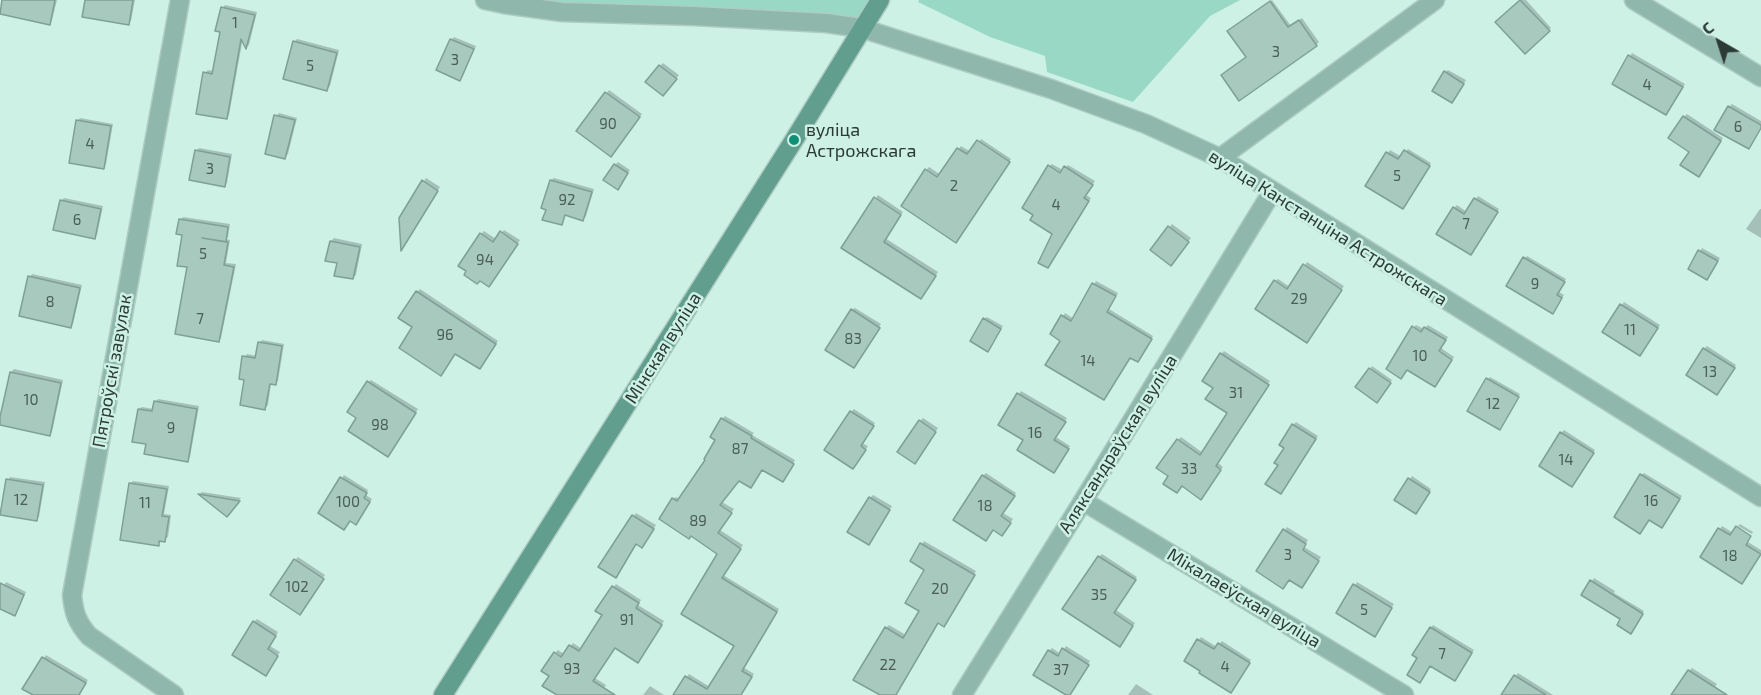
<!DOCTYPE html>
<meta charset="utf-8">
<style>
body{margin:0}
#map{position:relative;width:1761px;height:695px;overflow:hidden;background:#cef1e6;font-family:"Exo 2",sans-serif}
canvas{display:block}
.north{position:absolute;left:1689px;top:12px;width:60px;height:60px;-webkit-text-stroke:4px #cef1e6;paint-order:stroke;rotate:321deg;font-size:16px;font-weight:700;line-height:24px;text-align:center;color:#2c3a36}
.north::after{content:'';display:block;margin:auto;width:21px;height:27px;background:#2c3a36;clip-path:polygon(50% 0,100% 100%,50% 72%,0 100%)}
</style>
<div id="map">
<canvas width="1761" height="695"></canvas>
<div class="north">С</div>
</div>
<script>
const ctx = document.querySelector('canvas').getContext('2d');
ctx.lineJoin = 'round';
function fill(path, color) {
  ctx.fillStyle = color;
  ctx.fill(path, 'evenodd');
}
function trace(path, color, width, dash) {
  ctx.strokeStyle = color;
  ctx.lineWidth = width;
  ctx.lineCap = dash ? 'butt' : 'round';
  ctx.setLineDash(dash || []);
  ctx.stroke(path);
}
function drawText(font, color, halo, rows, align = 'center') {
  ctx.font = font + ' "Exo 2",sans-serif';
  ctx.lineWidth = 5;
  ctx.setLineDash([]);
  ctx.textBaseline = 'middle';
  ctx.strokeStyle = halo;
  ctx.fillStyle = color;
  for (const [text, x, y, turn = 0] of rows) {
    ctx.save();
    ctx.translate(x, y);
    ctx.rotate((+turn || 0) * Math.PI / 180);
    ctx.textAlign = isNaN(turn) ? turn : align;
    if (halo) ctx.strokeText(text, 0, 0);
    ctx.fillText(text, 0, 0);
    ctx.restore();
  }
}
const green = new Path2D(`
 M485,0h395l-19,28z
 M919,0h321l-30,16 -77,86 -86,-30 -2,-16 -55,-19 -72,-35z`);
const shadow = new Path2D(`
 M4,0h53l-5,20 -3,3z
 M87,0h48l-4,21 -3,2z
 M1272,0l19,26 11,-8 17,24 -3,3 -69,12 -15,-29z
 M1521,0h5l25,28 -26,24 -28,-30z
 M225,5l32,7 -8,33 -2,2 -4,-9 -14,77 -3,3 -21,-45 3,-3 6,1 8,-40 1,-23z
 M454,37l22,9 -13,30 -3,3 -9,-39z
 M297,39l42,11 -9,36 -3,3 -33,-47z
 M1632,53l53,31 -17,27 -54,-28z
 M663,63l16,12 -13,17 -6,-26z
 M1448,70l18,10 -11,19 -10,-27z
 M609,90l33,24 -28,38 -36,-21z
 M1732,104l29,17v7l-32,-21z
 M279,113l18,5 -9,36 -3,3 -9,-41z
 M1687,114l36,24 -22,34 -10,-21 -7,-34z
 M80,118l33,6 -7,40 -3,3 -26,-46z
 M981,139l30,20 -53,79 -32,-68 3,-3 12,8 20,-29 10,6z
 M199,148l33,6 -5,29 -3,3 -28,-35z
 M1408,149l23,14 -25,42 -39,-20 23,-35 12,7z
 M618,162l12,8 -10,15 -5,-20z
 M1052,164l11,6 5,-5 27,16 -9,14 5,3 -41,66 4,-31 -5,-67z
 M426,178l14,9 -38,61 -1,-30z
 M554,178l40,11 -8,27 -3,3 -17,-5 -5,10 -14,-15 4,-29z
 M878,195l25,17 -18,26 53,34 -14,23 -81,-48z
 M1478,196l21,13 -28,44 -17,-45 3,-3 10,7z
 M64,198l39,8 -6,29 -3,2 -33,-36z
 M1760,209h1v29l-15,-9z
 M183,217l47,7 -2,13 -2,2 4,1 -4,23 10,1 -15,74 -2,2 -30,-74 -9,-46z
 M1172,224l19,14 -17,23 -22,-11z
 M504,230l16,10 -28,42 -11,-48 3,-3 12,8z
 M334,238l28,6 -6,31 -3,3 -14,-16 -8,-21z
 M1702,248l18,10 -10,17 -20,-7z
 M1527,256l39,23 -7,13 5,3 -9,15 -30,-52z
 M1307,262l37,24 -35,52 -34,-57 3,-2 12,8z
 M32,274l50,11 -9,39 -3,3 -40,-50z
 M1096,281l22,12 -9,16 44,27 -13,22 -78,-18 1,-24 2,-3 9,6z
 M420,289l78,52 -16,24 -68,-39 3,-34z
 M1624,302l36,23 -18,26 -38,-20z
 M855,308l26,16 -24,39 -5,-53z
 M987,317l16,9 -12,21 -7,-28z
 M1416,325l8,4 4,-4 20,12 -7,11 13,9 -16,26 -24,-56z
 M262,340l22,4 -6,37 -2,2h-5l-3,22 -3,3 -19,-29 -2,-22 3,-3 10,2 2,-13z
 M1707,346l29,19 -16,25 -16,-41z
 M1224,351l46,30 -52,82 5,4 -20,28 -33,-19 8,-36 3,-3 22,16 26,-40 -14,-26 6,-33z
 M1372,366l20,14 -12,18 -10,-29z
 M14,369l49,11 -11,52 -3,2 -49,-10 11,-52z
 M1490,377l30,17 -18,31 -14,-46z
 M371,380l47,29 -28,43 -32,-35 11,-35z
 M1021,391l46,27 -11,19 14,9 -13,22 -32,-28 -25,-15z
 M158,399l41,7 -9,51 -3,3 -39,-17 -9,-34 3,-2 12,2 1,-7z
 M854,409l21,14 -13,20 6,3 -12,19 -5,-53z
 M725,416l29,17 -2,2 43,25 -9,17 -23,-9 -24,11 -17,23 12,7 -14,21 23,15 -20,30 56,34 -36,58 11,7 -14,21h-65l14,-21 21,13 26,-41 -53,-32 36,-61 -46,-54 3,-2 4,2 27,-40 10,-20 5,-20z
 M923,418l15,10 -21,31 3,-38z
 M1296,422l22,14 -35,54 -3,-26 13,-39z
 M1564,430l31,20 -20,32 -14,-49z
 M986,473l30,20 -13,20 10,6 -8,12 -22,-55z
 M1644,473l38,23 -17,27 -15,-5 -9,-43z
 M344,475l24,15 -2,5 6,4 -13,21 -39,-7z
 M1412,476l19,13 -13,20 -8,-30z
 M10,477l35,5 -6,35 -3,2 -28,-39z
 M133,481l36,5 -5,28 7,1 -3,22 -10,7 -28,-60z
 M202,492l39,6 -14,17 -27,-21z
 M873,495l19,11 -21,34 -1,-42z
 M636,513l20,12 -11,18h-8l-21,33 18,-60z
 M1740,524l13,8 -1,2 -14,-8z
 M1722,526l39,24v3l-17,26 -42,-22z
 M1287,527l21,13 -4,7 17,10 -17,26 -46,-12z
 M924,541l52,30 -29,51h-8l-43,73h-14l4,-67 3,-3 17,10 15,-24 5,-41 -14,-9z
 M1102,554l35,23 -21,33 19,13 -15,22 -21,-88z
 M298,557l27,18 -23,35 -7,-50z
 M1594,578l21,13 -1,2 30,18 -11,18 -11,-10 -39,-25z
 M6,582l20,10 -9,19 -17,-4v-15z
 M1357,582l37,22 -17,28 -39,-19z
 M616,584l25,16 -3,5 26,16 -23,37 -26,-12 -20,32 11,7 -6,10h-40l-9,-20 4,-22 3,-3 6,4 9,-11 9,6 22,-34 -7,-4z
 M257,619l21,13 -8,14 10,6 -12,19 -14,-49z
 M1433,625l41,25 -17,26 -26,-11 -8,14 -3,-21 11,-30z
 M1201,637l16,10 5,-6 29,19 -18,28 -47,-28z
 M1066,646l24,15 -18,31 -23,-41 3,-3 9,6z
 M46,655l42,25 -9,15h-43l-11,-7z
 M1692,668l25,16 -8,11h-25l5,-24z
 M1518,673l35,22h-50z
 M1136,684l17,11h-25z
 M650,686l14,9h-21z`);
const building = new Path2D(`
 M2,0h53l-5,25 -50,-11z
 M85,0h48l-4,25 -47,-8z
 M1520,0l30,31 -25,23 -30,-32z
 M1270,1l18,26 11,-7 18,26 -78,55 -18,-26 25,-18 -19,-26z
 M221,7l34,8 -9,34 -5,-10 -14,80 -31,-5 7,-42 9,2 8,-42 -5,-1z
 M450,39l24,10 -14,32 -24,-11z
 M293,41l44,12 -10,38 -44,-12z
 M1628,55l55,32 -17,28 -54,-31z
 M659,65l18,14 -14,17 -18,-14z
 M1444,71l20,13 -12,19 -20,-12z
 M605,92l35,25 -29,40 -35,-26z
 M1728,106l33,19v3l-12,21 -35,-19z
 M274,115l21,5 -10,39 -20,-5z
 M1683,116l38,25 -22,36 -19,-12 9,-13 -21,-14z
 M76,120l35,6 -7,43 -35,-6z
 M977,140l33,22 -54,81 -55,-37 24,-37 12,8 20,-29 10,6z
 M195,150l35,7 -5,30 -36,-7z
 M1404,150l26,16 -27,43 -38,-23 21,-34 12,7z
 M614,164l14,9 -10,17 -15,-10z
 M1048,165l12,8 4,-7 29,19 -9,13 5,3 -41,67 -10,-5 14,-29 -22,-14 3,-5 -11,-7z
 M422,180l16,11 -37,60 -2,-33z
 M550,180l42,12 -9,29 -18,-6 -3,10 -20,-5 4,-10 -5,-2z
 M874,197l27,18 -17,27 52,34 -15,23 -80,-51z
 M1474,198l24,14 -27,43 -35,-21 17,-27 11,7z
 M60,200l41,9 -6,30 -42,-9z
 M179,219l49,8 -2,15 -24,-4 26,4 -4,23 10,2 -15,75 -44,-8 12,-67 -10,-1 5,-31 -6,-1z
 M1168,226l21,16 -18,24 -21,-16z
 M500,231l18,13 -29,43 -9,-6 -3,3 -13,-9 2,-4 -8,-5 22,-33 13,9z
 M330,241l30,6 -7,32 -19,-3 3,-13 -12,-2z
 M1698,250l20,11 -11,19 -19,-11z
 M1523,257l42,25 -8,13 5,3 -9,16 -47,-28z
 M1303,264l39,26 -35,53 -52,-34 19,-29 13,9z
 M28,276l52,12 -9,40 -52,-12z
 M1092,283l24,13 -9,16 45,27 -14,23 -8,-4 -26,42 -59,-35 15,-24 -10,-7 11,-19 10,6z
 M416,291l80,53 -16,25 -25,-15 -14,22 -42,-28 13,-21 -14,-9z
 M1620,304l38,24 -18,28 -38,-24z
 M851,309l29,19 -26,40 -29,-18z
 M983,318l18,11 -13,23 -18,-11z
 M1412,326l9,6 3,-5 22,13 -7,11 13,9 -17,27 -28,-17 -6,9 -15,-10z
 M258,342l24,4 -6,39 -6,-1 -5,26 -25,-5 4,-25 -5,-1 3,-23 13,2z
 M1703,348l32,20 -18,27 -31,-20z
 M1220,353l49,32 -53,81 5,4 -20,30 -19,-14 -5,7 -14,-9 5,-8 -12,-8 21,-29 23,16 27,-42 -22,-14 8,-11 -11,-7z
 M1369,368l22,15 -14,20 -22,-16z
 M10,372l51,11 -11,53 -50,-11v-8z
 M1486,378l33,19 -19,33 -33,-19z
 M367,381l49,32 -28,44 -40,-26 8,-13 -9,-6z
 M1017,393l49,29 -12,18 15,9 -15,24 -37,-23 6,-10 -25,-15z
 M154,401l43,8 -9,53 -44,-8 2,-10 -14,-2 6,-33 14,2z
 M850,411l24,15 -13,20 5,4 -13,19 -29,-19z
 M721,418l31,18 -1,2 43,26 -11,18 -21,-12 -11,18 -12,-7 -19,24 12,8 -14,20 23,16 -19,29 55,34 -35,59 10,6 -11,18h-68l12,-19 22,13 27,-43 -53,-32 36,-60 -26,-18 -2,3 -30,-20 13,-21 5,3 28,-41 -1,-1 11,-19 -5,-3z
 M919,420l17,12 -21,32 -18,-12z
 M1292,424l24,15 -35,55 -16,-10 13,-19 -4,-2 10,-15 -5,-3z
 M1560,432l34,21 -22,34 -33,-21z
 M1640,474l40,25 -18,29 -13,-8 -9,14 -26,-17z
 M982,475l33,21 -14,20 10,7 -9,13 -9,-6 -7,11 -33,-21z
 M340,477l27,16 -3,5 6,4 -14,23 -6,-4 -6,9 -26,-17z
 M1408,478l22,14 -14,22 -22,-14z
 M6,479l37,6 -6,36 -37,-6z
 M129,483l38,6 -5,27 7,1 -4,25 -6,-1v5l-39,-6z
 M198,494l42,7 -13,16z
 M869,497l21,13 -21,35 -22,-13z
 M632,515l22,14 -12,19 -6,-4 -20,34 -18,-11z
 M1736,526l15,10 -5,9 15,9 -19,30 -42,-27 18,-29 12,7z
 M1283,529l23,15 -3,6 16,11 -17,27 -13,-8 -6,9 -27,-18z
 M920,543l55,32 -31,52 -6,-4 -42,72h-16l-27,-15 32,-53 18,11 16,-27 -14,-8 19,-33 -14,-9z
 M1098,556l38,24 -22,33 19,13 -13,21 -58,-38z
 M294,559l30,20 -24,36 -30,-20z
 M1590,580l53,34 -12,20 -14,-9 3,-6 -39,-24z
 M0,583l24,12 -9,21 -15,-7z
 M1353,584l39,24 -17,29 -39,-24z
 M612,586l27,17 -3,5 26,17 -24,38 -23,-15 -22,33 22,14h-58l-15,-9 7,-10 -8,-5 13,-19 7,5 8,-12 10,6 23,-36 -7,-4z
 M253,621l23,15 -8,13 10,7 -12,20 -34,-21z
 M1430,627l42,26 -17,28 -25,-15 -10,17 -13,-8 10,-17 -5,-3z
 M1197,639l17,10 4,-6 32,20 -19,30 -32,-20 1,-2 -16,-10z
 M1062,648l27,17 -19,30h-4l-33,-20 15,-25 10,6z
 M42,657l44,26 -7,12h-46l-11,-6z
 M1688,670l39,25h-56z
 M1514,675l32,20h-45z`);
const minor = new Path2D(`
 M485,0l19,4 58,8 132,4 132,7 35,5 190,61 95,35 74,34 541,339
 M1634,0l127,77
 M1220,158l215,-158
 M1083,501l321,194
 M174,695l-85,-59c-12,-14 -15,-22 -17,-41l108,-595
 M962,695l121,-194 189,-309`);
const secondary = new Path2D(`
 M443,695l351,-555 86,-140`);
const markers = [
 [794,140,6,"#0e8f76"]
];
const numberNames = [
 ["1",235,23],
 ["3",1276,52],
 ["3",455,60],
 ["5",310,66],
 ["4",1647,85],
 ["90",608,124],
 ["6",1738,127],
 ["4",90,144],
 ["3",210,169],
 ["5",1397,176],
 ["2",954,186],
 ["92",567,200],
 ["4",1056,205],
 ["6",77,220],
 ["7",1466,224],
 ["5",203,254],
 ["94",485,260],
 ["9",1535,284],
 ["29",1299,299],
 ["8",50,302],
 ["7",200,319],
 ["11",1630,330],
 ["96",445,335],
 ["83",853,339],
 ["10",1420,356],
 ["14",1088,361],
 ["13",1710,372],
 ["31",1236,393],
 ["10",31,400],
 ["12",1493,404],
 ["98",380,425],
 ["9",171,428],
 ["16",1035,433],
 ["87",740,449],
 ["14",1566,460],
 ["33",1189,469],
 ["12",21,500],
 ["16",1651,501],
 ["100",348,502],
 ["11",145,503],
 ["18",985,506],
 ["89",698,521],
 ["3",1288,555],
 ["18",1730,556],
 ["102",297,587],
 ["20",940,589],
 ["35",1099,595],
 ["5",1364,610],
 ["91",627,620],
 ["7",1442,654],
 ["22",888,665],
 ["4",1225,667],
 ["93",572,669],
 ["37",1061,670]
];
const poiNames = [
 ["вуліца",806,130],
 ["Астрожскага",806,151]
];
const streetNames = [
 ["вуліца Канстанціна Астрожскага",1328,228,32],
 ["Мінская вуліца",663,348,-58],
 ["Пятроўскі завулак",112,371,-80],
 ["Аляксандраўская вуліца",1118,444,-58],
 ["Мікалаеўская вуліца",1244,598,31]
];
fill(green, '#99d8c5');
fill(shadow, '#0003');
fill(building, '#a7c9be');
trace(building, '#7fa096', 1.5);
trace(minor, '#aeccc3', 21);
trace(secondary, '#aeccc3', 21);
trace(minor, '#90b7ab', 18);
trace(secondary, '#629e8d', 18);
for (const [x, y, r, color] of markers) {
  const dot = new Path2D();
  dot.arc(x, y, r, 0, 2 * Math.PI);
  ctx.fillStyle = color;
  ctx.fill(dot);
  trace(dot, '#cef1e6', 2);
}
drawText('15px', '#4b5e58', null, numberNames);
drawText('18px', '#2c3a36', '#cef1e6', poiNames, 'left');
drawText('18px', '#2c3a36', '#cef1e6', streetNames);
</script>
